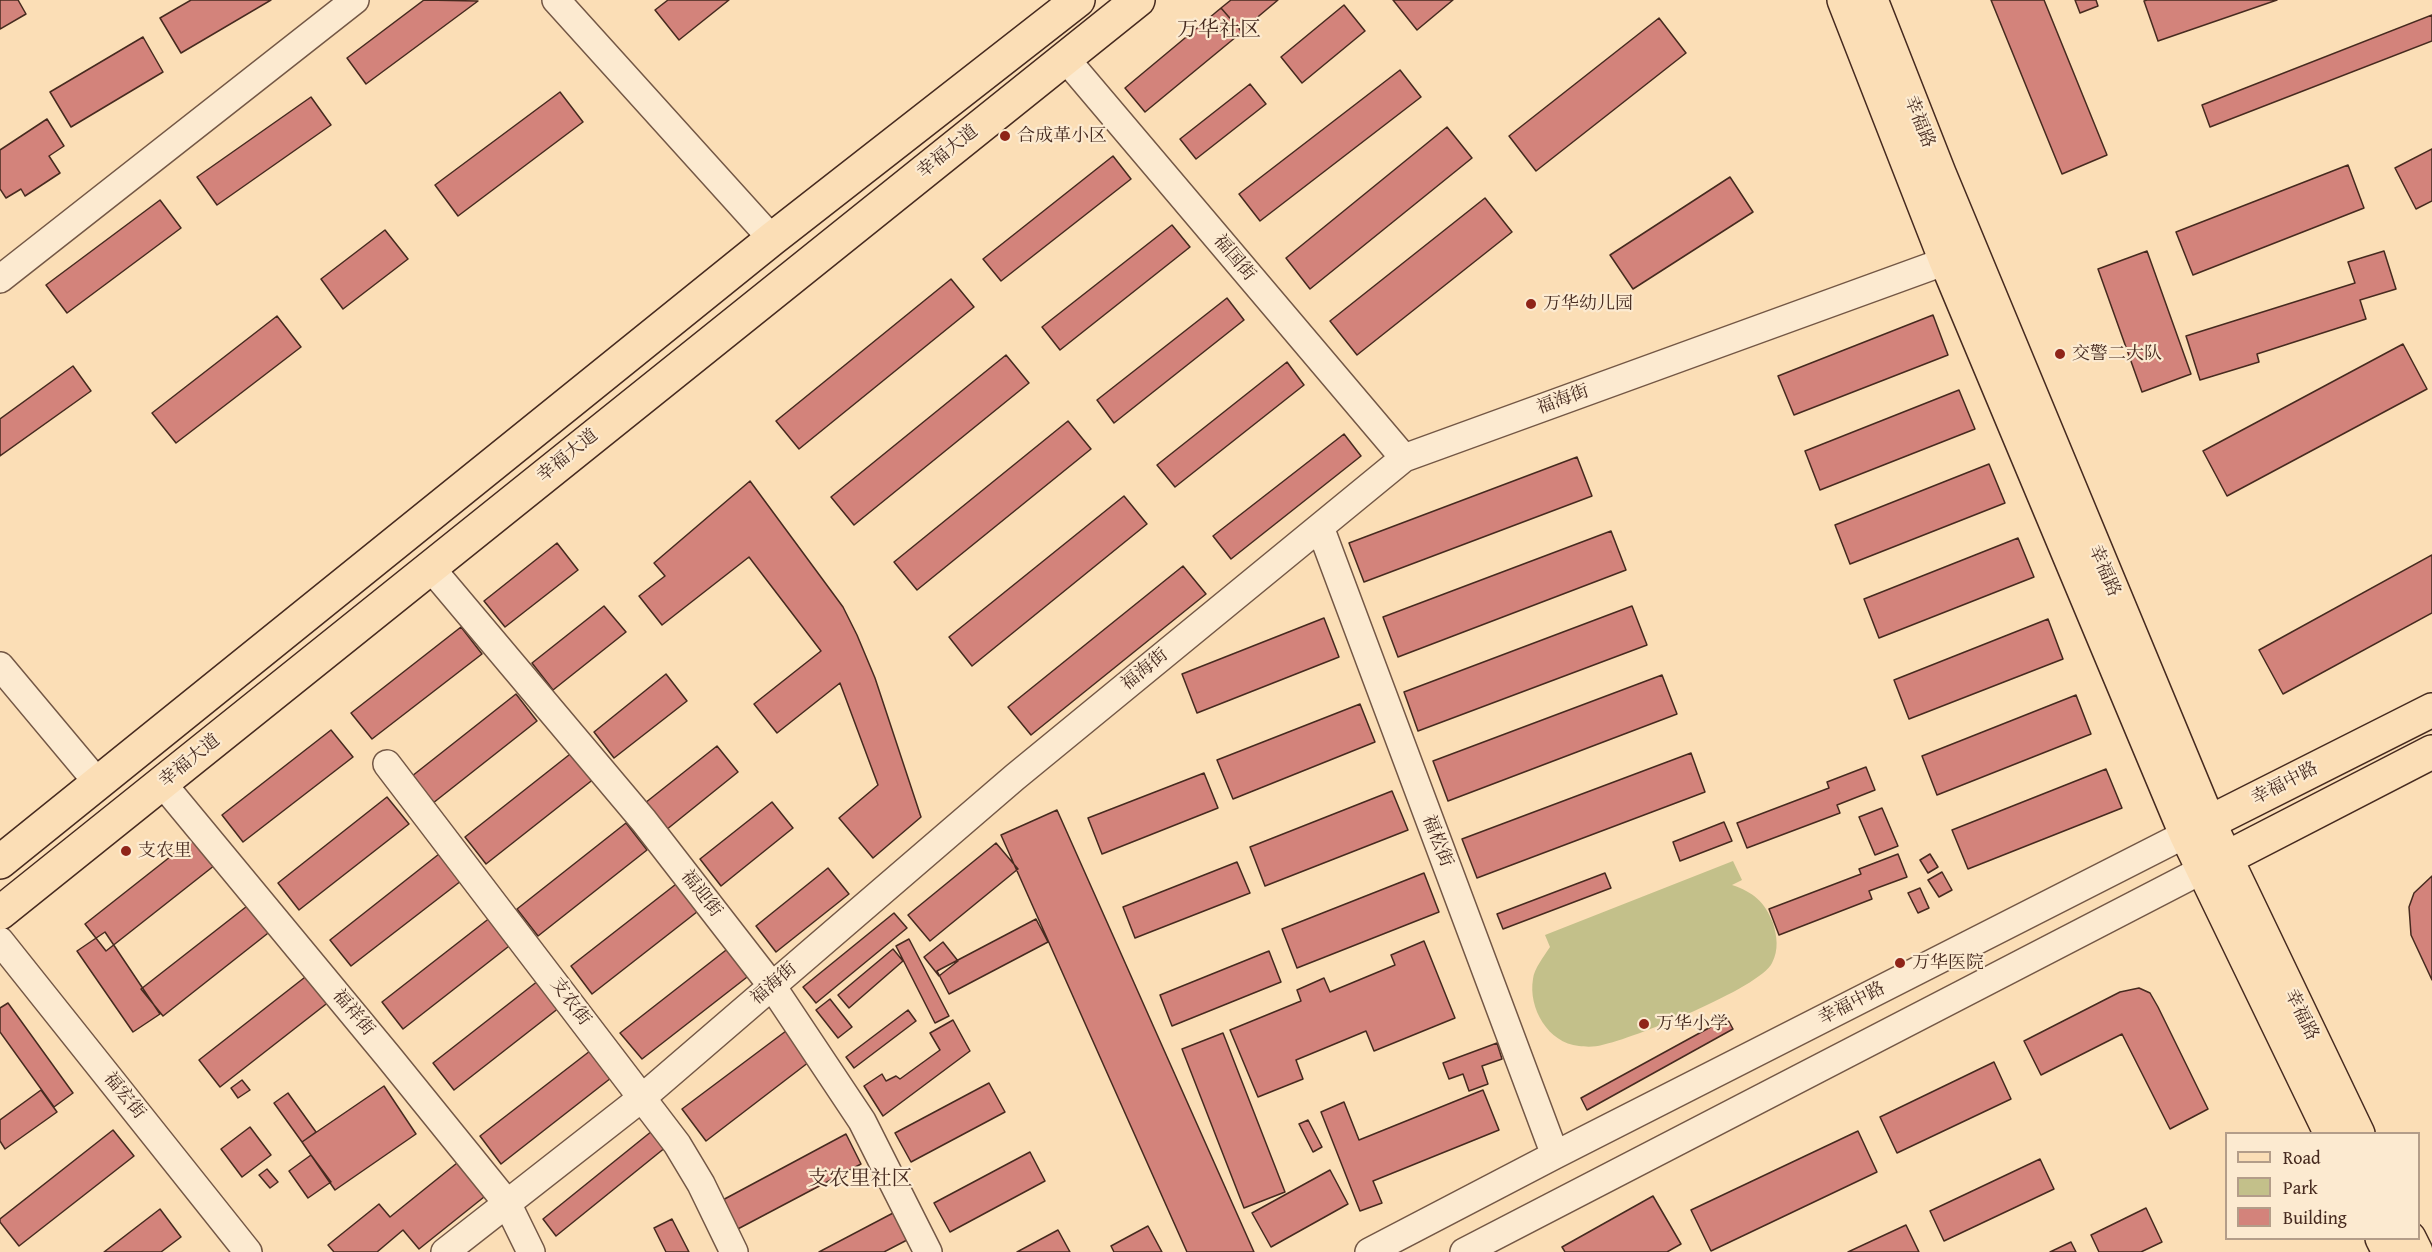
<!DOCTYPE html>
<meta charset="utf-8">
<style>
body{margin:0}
#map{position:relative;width:2432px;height:1252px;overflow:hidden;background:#fbdeb6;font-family:"Gentium Book Plus",serif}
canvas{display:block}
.legend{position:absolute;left:2225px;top:1132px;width:195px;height:108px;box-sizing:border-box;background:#fcead0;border:2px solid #b39d89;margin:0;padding:8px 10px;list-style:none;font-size:18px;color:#462a1f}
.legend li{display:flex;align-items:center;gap:12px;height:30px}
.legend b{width:30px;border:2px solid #b39d89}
</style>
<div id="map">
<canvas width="2432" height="1252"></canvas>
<ul class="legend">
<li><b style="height:8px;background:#fbdeb6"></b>Road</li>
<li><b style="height:16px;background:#c3c08a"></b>Park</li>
<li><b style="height:16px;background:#d3837b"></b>Building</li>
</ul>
</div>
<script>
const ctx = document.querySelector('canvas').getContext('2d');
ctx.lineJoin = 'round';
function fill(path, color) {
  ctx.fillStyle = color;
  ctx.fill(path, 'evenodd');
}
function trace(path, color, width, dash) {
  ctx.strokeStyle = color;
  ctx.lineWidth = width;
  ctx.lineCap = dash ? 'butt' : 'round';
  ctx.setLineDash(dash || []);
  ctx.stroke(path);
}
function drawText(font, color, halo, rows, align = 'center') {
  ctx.font = font + ' "Gentium Book Plus","Noto Serif SC",serif';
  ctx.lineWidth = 4.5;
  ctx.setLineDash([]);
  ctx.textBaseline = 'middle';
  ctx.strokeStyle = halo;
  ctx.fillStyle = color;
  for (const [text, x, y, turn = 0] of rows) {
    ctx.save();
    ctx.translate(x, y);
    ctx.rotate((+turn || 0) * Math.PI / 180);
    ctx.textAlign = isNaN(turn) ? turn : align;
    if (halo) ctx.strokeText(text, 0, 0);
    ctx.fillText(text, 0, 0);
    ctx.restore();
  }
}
const green = new Path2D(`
 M1733,861l9,19 -10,5c21,7 33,17 41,38 4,13 6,27 -1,40 -12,25 -140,76 -170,82 -6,2 -16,2 -23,1 -31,-3 -51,-38 -46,-67 1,-10 11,-23 17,-32l-5,-12z`);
const building = new Path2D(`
 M0,0h18l8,14 -26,15z
 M191,0h80l-90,53 -21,-35z
 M424,0l54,1 -112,83 -19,-26z
 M668,0h61l-50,40 -24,-30z
 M1231,0h47l-37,31 -20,-23z
 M1393,0h60l-36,30z
 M1991,0h53l63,155 -45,19z
 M2075,0h21l2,6 -18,7z
 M2147,0h130l-119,41 -14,-40z
 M1344,5l21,26 -63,52 -21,-26z
 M1221,8l21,24 -97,80 -20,-24z
 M2432,15v26l-222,86 -8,-22z
 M1659,18l27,35 -150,118 -27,-35z
 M143,37l20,35 -92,55 -21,-35z
 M1400,70l21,27 -161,124 -21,-27z
 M1250,84l16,20 -70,55 -16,-20z
 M560,92l23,30 -125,94 -23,-31z
 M311,97l20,28 -114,80 -20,-28z
 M47,119l17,27 -15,10 11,17 -35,23 -4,-7 -15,9 -6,-9v-39z
 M1447,127l25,31 -162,131 -24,-31z
 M2432,149v52l-16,8 -21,-41z
 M1113,156l18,23 -130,102 -18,-22z
 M2348,165l16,43 -171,67 -17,-43z
 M1730,177l23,35 -120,77 -23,-34z
 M1485,198l27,34 -155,123 -27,-34z
 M160,200l21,28 -114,85 -21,-28z
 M1172,225l18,22 -130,103 -18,-23z
 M385,230l23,29 -65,50 -22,-30z
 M2147,251l44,123 -49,18 -44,-123z
 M2384,251l12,38 -36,11 6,19 -109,35 2,8 -59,18 -14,-44 169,-53 -7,-21z
 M951,279l23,28 -175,142 -23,-28z
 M1227,298l17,22 -130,103 -17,-23z
 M1933,315l15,40 -154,60 -16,-39z
 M277,316l24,31 -125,96 -24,-30z
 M2403,344l24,45 -200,107 -24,-45z
 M1006,355l23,28 -175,142 -23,-28z
 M1287,362l17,23 -129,102 -18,-22z
 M73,366l18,25 -91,65v-37z
 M1959,390l16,39 -155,61 -15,-39z
 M1068,421l23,28 -174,141 -23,-28z
 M1344,434l17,22 -130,103 -18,-23z
 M1577,457l15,39 -228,86 -15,-39z
 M1989,464l16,39 -155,61 -15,-39z
 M750,481l93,126 14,28 18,43 46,139 -48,41 -34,-40 39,-33 -38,-102 -63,50 -23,-29 67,-53 -72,-94 -87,68 -23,-29 26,-20 -11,-13z
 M1124,496l23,28 -175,142 -23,-29z
 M1611,531l15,39 -228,87 -15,-40z
 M2018,538l16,39 -155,61 -15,-39z
 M557,543l21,27 -73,57 -21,-26z
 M2432,555v58l-149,81 -24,-44z
 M1183,566l23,28 -175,141 -23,-28z
 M604,606l22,26 -73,58 -21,-27z
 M1632,606l15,39 -229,86 -14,-39z
 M1324,618l15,39 -142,56 -15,-39z
 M2048,619l15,40 -154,60 -15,-39z
 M461,627l21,27 -110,85 -21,-26z
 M666,674l21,27 -73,57 -20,-26z
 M1662,675l15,39 -229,87 -15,-40z
 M516,694l21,27 -109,86 -21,-27z
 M2076,695l15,39 -154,61 -15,-39z
 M1360,704l15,38 -142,57 -16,-39z
 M331,730l22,27 -110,85 -21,-27z
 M717,746l21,26 -72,58 -21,-27z
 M574,751l21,27 -109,86 -21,-27z
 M1691,753l14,39 -228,86 -15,-39z
 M1866,767l9,23 -38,15 3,8 -93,35 -10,-25 92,-35 -2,-6z
 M2106,769l16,39 -154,61 -16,-39z
 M1204,773l14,35 -116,46 -14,-36z
 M1392,791l16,39 -143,56 -15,-39z
 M387,797l22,27 -110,86 -21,-27z
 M772,802l21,26 -72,58 -21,-27z
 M1882,808l16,38 -23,9 -16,-38z
 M1057,810l197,442h-67l-186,-417z
 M1724,822l8,19 -52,20 -7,-19z
 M626,823l21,27 -109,86 -21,-27z
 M194,838l21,27 -109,86 -21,-27z
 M996,843l22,26 -88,72 -22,-26z
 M439,854l22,27 -110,85 -21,-26z
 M1898,854l9,23 -38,14 3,8 -93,36 -10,-26 92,-35 -2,-5z
 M1930,854l8,13 -10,6 -8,-13z
 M1237,862l13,31 -115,45 -12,-31z
 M828,868l21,26 -73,58 -20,-26z
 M1942,872l10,18 -13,7 -11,-17z
 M1424,873l15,39 -142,56 -15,-39z
 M1605,873l6,15 -108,41 -6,-15z
 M2432,876v104l-21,-45 -2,-28 5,-14z
 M680,881l22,27 -110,86 -21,-28z
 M1920,888l9,20 -11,5 -10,-20z
 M251,903l21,27 -109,86 -22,-27z
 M894,913l13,15 -91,75 -13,-16z
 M491,917l22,26 -110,86 -21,-27z
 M1036,919l12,23 -99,52 -12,-23z
 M105,932l55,82 -27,18 -56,-81z
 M909,939l40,77 -14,7 -39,-77z
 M1424,941l31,77 -81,33 -8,-20 -70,29 7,19 -45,18 -28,-67 71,-29 -4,-11 27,-12 6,14 65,-27 -4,-10z
 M943,942l15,19 -19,15 -15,-19z
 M730,947l21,27 -109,85 -22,-26z
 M893,949l10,12 -54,47 -11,-13z
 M1269,951l12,31 -109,44 -12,-31z
 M309,974l21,27 -110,86 -21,-27z
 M543,977l21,27 -110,86 -21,-27z
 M2139,988l11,5 8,14 50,102 -38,20 -48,-95 -81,41 -17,-34 96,-49z
 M830,999l22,28 -14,11 -22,-28z
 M8,1003l65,90 -19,14 -54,-75v-24z
 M908,1010l8,11 -62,47 -8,-11z
 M1727,1018l6,11 -146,81 -6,-12z
 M953,1020l17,31 -87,65 -19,-30 18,-12 4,7 10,-5 4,3 40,-29 -10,-17z
 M786,1031l23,31 -103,79 -24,-32z
 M1223,1033l62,159 -41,16 -62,-159z
 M1497,1043l5,16 -20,7 6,18 -19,7 -6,-17 -14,5 -6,-16z
 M590,1051l21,27 -110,86 -21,-28z
 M1994,1062l17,37 -114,54 -17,-36z
 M242,1080l8,10 -12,8 -7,-10z
 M989,1083l16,29 -94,50 -16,-29z
 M384,1086l32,48 -81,56 -33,-48z
 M41,1090l16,22 -52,37 -5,-8v-21z
 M1483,1090l16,40 -126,51 9,22 -22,8 -39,-99 23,-10 15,38z
 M288,1093l28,39 -14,10 -28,-39z
 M1308,1120l14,27 -9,5 -14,-28z
 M250,1127l21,28 -29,22 -21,-28z
 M113,1130l21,26 -115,90 -19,-24v-3z
 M652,1131l14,16 -110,89 -13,-17z
 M1858,1131l19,41 -166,79 -20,-41z
 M846,1134l15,30 -127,67 -15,-29z
 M1030,1152l15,29 -95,51 -16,-29z
 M311,1155l20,27 -23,16 -19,-27z
 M462,1159l27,34 -70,56 -16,-19 -26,22h-43l-6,-7 51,-41 11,13z
 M2040,1159l14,30 -110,52 -14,-30z
 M267,1169l11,13 -8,6 -11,-13z
 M1330,1170l18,34 -77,43 -19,-34z
 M1653,1196l28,48 -14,8h-102l-3,-5z
 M2146,1208l16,34 -21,10h-42l-8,-17z
 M160,1209l21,28 -20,15h-57z
 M895,1212l14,27 -25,13h-65z
 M672,1219l17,33h-23l-12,-24z
 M1906,1225l13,27h-71z
 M1148,1226l14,26h-48l-3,-6z
 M1058,1230l12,22h-53z
 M2071,1242l5,10h-26z`);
const minor = new Path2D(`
 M556,0l216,239
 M1065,58l339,400
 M0,279l355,-279
 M1320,527l235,628
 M430,567l214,254 128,165 90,135 66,131
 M0,666l98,117
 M387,764l290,380 24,40 33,68
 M162,783l226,273 119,147 24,49
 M0,941l248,311
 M445,1252l198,-155 372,-320 389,-319 542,-197
 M1369,1252l186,-97 631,-321
 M1464,1252l738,-382`);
const major = new Path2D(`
 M1844,0l102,261 240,573 145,300
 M1871,0l68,173 270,650 149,311
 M2190,832l242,-122
 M0,862l772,-623 306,-239
 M2207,868l225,-116
 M0,913l1138,-913
 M2382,1238l7,14
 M2409,1238l7,14`);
const markers = [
 [1005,136,6,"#8f2418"],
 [1531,304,6,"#8f2418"],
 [2060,354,6,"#8f2418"],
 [126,851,6,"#8f2418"],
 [1900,963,6,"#8f2418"],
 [1644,1024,6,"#8f2418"]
];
const streetNames = [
 ["幸福路",1919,122,69],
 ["幸福大道",948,152,-39],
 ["福国街",1234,258,50],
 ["福海街",1563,400,-20],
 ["幸福大道",568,456,-39],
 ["幸福路",2104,571,67],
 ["福海街",1145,670,-39],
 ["幸福大道",190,761,-39],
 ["幸福中路",2285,784,-27],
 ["福松街",1437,841,69],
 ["福迎街",701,894,52],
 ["福海街",774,984,-41],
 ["支农街",570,1002,53],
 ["幸福中路",1852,1004,-27],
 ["福祥街",353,1013,50],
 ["幸福路",2301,1015,64],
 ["福宏街",124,1096,51]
];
const poiNames = [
 ["合成革小区",1017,136],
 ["万华幼儿园",1543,304],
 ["交警二大队",2072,354],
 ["支农里",138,851],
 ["万华医院",1912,963],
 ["万华小学",1656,1024]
];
const quarterNames = [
 ["万华社区",1219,31],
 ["支农里社区",860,1180]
];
fill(green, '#c3c08a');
fill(building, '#d3837b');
trace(building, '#462a1f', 1.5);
trace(minor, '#735745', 30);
trace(major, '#462a1f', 36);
trace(minor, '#fcead0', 27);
trace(major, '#fbdeb6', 33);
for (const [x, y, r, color] of markers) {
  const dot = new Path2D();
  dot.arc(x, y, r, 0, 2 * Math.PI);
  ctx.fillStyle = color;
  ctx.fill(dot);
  trace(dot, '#fcead0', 2);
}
drawText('18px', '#462a1f', '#fcead0', streetNames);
drawText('18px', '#462a1f', '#fcead0', poiNames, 'left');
drawText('21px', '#462a1f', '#fcead0', quarterNames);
</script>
